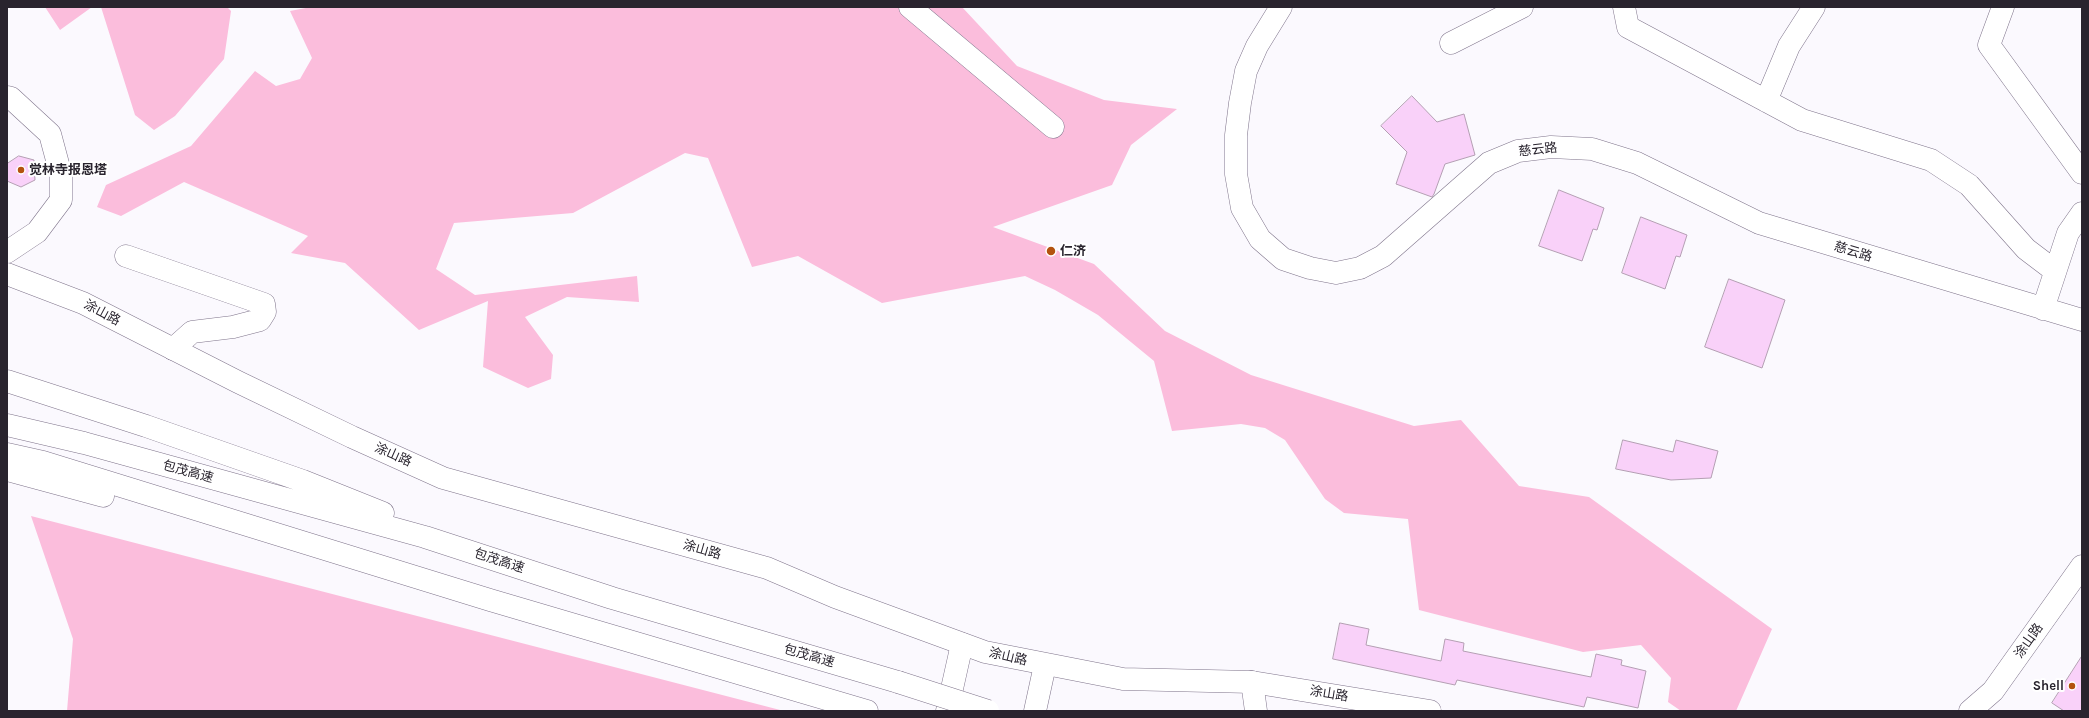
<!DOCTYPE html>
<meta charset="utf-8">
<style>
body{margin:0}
#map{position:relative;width:2089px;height:718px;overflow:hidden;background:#fbf9fe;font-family:Karla,sans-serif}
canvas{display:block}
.frame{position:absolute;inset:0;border:8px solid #29242e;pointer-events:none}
</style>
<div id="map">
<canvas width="2089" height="718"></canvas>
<div class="frame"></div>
</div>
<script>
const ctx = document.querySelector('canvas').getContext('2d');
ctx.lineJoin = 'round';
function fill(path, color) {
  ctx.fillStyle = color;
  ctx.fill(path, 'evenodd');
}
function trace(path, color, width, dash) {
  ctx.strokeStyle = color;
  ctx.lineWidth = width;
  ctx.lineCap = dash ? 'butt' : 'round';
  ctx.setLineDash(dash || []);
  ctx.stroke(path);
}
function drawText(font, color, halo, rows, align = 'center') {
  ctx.font = font + ' Karla,"Noto Sans SC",sans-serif';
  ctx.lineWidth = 4;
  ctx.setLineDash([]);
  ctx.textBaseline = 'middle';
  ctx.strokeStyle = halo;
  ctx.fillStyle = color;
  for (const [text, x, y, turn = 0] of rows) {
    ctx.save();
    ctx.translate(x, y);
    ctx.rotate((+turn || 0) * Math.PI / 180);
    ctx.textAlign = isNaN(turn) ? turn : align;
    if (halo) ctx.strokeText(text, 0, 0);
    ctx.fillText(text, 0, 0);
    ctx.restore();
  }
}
const green = new Path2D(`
 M45,7h47l-32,23z
 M101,7h126l4,4 -7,48 -49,57 -21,14 -19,-15z
 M311,7h651l55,59 87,34 73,9 -46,36 -19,40 -119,42 101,37 71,67 86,44 163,51 47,-6 58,66 70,11 183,132 -36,82h-55l-13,-9 3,-24 -30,-33 -58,7 -164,-42 -11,-91 -64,-6 -19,-14 -40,-59 -20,-12 -24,-4 -69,7 -18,-70 -56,-46 -43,-25 -30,-14 -143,27 -84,-47 -46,11 -44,-109 -23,-5 -112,60 -119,10 -18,46 39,26 162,-19 2,26 -72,-5 -42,20 28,38 -2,24 -23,9 -45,-21 5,-66 -69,29 -74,-67 -54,-10 17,-17 -124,-54 -63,34 -24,-9 9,-22 85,-39 64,-75 21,15 24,-7 12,-21 -22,-47z
 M31,516l753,195h-717l6,-72z`);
const building = new Path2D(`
 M1412,96l25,26 27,-8 11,41 -30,9 -11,30 -2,3 -36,-13 11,-32 -26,-26z
 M19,156l15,4 1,20 -14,7 -14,-6v-17z
 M1559,190l45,18 -7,22 -4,-1 -11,32 -43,-15z
 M1641,217l46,18 -7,22 -4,-1 -11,33 -43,-16z
 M1729,279l56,21 -23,68 -57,-21z
 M1623,440l50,12 3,-12 42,11 -7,27 -40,2 -55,-11z
 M1340,623l29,6 -3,16 75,16 4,-22 19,4 -1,8 128,26 5,-23 26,6 -1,5 25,6 -8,37 -51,-11 -3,10 -127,-27 -2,5 -122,-26z
 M2082,656v55h-18l-12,-8z`);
const minor = new Path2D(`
 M910,7l143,120
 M1281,7l-24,39 -11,25 -6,32 -4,32v39l6,34 18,31 23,20 27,9 26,5 24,-5 23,-12 106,-93 29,-12 33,-4 41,2 45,14 122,60 323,97
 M1624,7l4,20 174,93 129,40 38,25 57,64 29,22
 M2003,7l-14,38 93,128
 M1451,43l71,-36
 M7,97l4,1 39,36 11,41v25l-24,32 -30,20
 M1766,101l23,-55 25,-39
 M126,256l138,48 1,8 -5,8 -27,7 -41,5 -19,17
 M2043,309l25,-76 14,-20
 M1252,682l4,29
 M947,711l15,-67
 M1035,711l10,-46`);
const major = new Path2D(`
 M7,274l76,29 155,79 114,55 91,41 324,90 68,29 150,55 138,27 129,3 178,29
 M1970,711l23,-20 89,-125`);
const highway = new Path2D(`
 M7,381l139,45 157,55 80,32
 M7,425l77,18 341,94 187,61 286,84
 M7,454l36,8 447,138 377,111
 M7,470l96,26`);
const highwayBridge = new Path2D(`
 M898,682l90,29`);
const markers = [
 [21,170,4,"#b3520e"],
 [1051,251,5,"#b3520e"],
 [2072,686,4,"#b3520e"]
];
const streetNames = [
 ["慈云路",1538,150,-6],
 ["慈云路",1853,252,17],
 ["涂山路",102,313,28],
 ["涂山路",393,455,24],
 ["包茂高速",188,472,15],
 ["涂山路",702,550,16],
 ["包茂高速",499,561,18],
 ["涂山路",2029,641,-55],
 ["包茂高速",809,656,16],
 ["涂山路",1008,657,13],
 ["涂山路",1329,694,9]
];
const poiNames = [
 ["觉林寺报恩塔",29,170],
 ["仁济",1060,251],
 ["Shell",2064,686,"right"]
];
fill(green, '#fbbddc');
fill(building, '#f9d1f9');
trace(building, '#b49fb3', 1);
trace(minor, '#7f748b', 23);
trace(major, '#7f748b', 23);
trace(highway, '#7f748b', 23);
trace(minor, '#fff', 22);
trace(major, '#fff', 22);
trace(highway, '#fff', 22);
trace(highwayBridge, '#7f748b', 23, []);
trace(highwayBridge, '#fff', 22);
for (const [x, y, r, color] of markers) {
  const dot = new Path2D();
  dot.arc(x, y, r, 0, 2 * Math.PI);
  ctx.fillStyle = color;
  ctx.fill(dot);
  trace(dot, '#fff', 1.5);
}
drawText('13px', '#29242e', '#fff', streetNames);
drawText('bold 13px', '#29242e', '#fff', poiNames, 'left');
</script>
